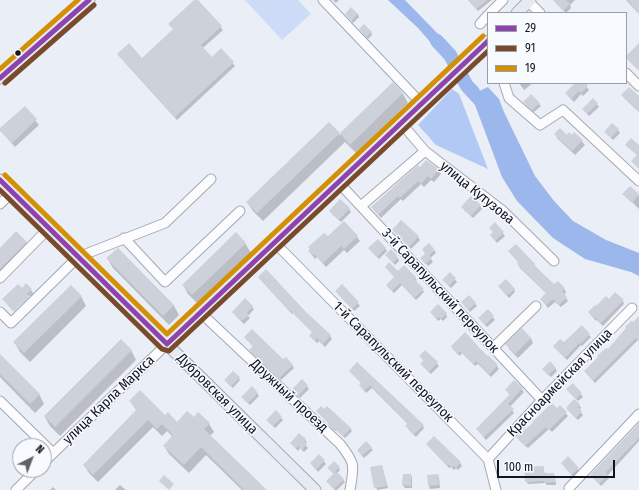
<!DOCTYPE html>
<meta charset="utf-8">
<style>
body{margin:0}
#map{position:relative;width:639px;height:490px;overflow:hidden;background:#eaeef7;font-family:"Fira Sans Condensed",sans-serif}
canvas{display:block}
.legend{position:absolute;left:487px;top:12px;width:140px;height:72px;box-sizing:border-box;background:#f7faff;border:1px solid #9b9ea5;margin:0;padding:5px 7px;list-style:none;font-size:12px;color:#11151e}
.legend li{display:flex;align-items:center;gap:8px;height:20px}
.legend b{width:20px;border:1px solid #9b9ea5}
.north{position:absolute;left:12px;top:438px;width:40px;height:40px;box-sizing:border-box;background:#f7faff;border:1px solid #9b9ea5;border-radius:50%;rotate:42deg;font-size:11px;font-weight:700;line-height:16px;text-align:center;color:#11151e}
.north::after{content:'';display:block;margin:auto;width:14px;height:18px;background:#5d616a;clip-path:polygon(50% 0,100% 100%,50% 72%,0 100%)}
.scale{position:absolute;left:497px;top:460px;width:118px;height:18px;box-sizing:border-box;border:2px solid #11151e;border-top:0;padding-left:5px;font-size:12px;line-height:14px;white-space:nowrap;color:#11151e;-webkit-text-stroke:3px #f7faff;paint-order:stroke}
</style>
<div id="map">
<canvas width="639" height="490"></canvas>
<ul class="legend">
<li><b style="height:5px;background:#8e44ad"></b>29</li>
<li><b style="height:5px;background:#7a4b2a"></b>91</li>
<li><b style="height:5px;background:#d49004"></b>19</li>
</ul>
<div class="north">N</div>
<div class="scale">100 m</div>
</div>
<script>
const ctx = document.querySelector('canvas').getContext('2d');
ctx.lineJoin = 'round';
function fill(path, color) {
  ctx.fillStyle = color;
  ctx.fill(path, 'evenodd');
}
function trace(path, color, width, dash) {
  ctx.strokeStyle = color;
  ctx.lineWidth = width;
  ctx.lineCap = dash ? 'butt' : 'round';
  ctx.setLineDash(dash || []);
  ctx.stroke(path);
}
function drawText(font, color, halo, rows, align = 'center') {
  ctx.font = font + ' "Fira Sans Condensed",sans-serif';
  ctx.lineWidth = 3;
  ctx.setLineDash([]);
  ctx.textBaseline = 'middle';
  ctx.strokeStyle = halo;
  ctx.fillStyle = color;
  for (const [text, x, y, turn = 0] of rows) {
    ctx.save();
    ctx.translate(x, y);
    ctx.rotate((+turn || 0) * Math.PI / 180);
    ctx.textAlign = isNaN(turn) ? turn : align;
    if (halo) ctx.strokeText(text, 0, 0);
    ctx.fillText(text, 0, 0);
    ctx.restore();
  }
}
const green = new Path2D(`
 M245,0h53l13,14 -29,26z`);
const forest = new Path2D(`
 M452,89l7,5 29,75 -52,-24 -18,-20z`);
const water = new Path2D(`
 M388,0h17l34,35 15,17 -8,8 -28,-32z
 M464,77l6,5 7,10 11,-5 11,12 5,13 31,64 19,25 19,20 33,19 33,13v23l-8,-4 -46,-13 -32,-21 -36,-37 -15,-24 -27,-72 -9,-10 -7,-13z`);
const shadow = new Path2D(`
 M195,0l28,30 -20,18 9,10 9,-8 14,16 -58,54 -59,-65 24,4 32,-29z
 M333,0h6l-3,3z
 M468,0h24l-14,11z
 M555,0h20l-5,5 1,3 -5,5 -10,-10z
 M626,0h13v14z
 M346,14h12l1,3 -6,6z
 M362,32h9l1,3 -4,4z
 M393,83l10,11 5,9 -52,50 -11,-11 -82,79 -10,-10 -6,-9 82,-78 11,11z
 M519,83h14l-9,7z
 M576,83h7l6,7 -6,6 -2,-2 -7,8 -6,-6z
 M622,95l17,3v14l-15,-14z
 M593,99l6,8 -10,9 -6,-7z
 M539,104l2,2 -7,6 -8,-7z
 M25,107l14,18 -24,22 -15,-17z
 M618,130l2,3 -7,7 -8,-8z
 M575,133l10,12 -10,10 -17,-16 -3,-5 17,2z
 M426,161l12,9 3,4 -7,8 -3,-2 -7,7 -3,-3 -18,17 -2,-2 -20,19 -9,-11 48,-39z
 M630,187l9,9v13l-15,-15z
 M480,206l2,3 -9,9 -9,-8z
 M349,209l2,3 -10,10 -9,-8z
 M495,224l10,12 -8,7 -4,-5z
 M393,230l25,7 2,3 -9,9z
 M357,237l3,4 -13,12 -3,-3 -18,17 -9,-10 -2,2 -6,-8 18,-13z
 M26,243l5,9 -31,32v-35z
 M245,243l6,10 -53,51 -10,-10 -5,-9z
 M385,248l2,3 -8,8 -8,-8z
 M118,249l56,57 5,9 -10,10 -56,-57 -6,-10z
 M391,250l7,8 1,3 -4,4 -9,-10z
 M434,250l2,3 -6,5 3,4 -5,4 -7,-8z
 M509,252l25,12 3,5 17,17 10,3 2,3 -2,3 4,6 -7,6 -6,-5 -7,6 -7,-9 6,-5 -27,-26 -2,-4 1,-1z
 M398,272l17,6 2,2 -2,2 9,10 -8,8 -14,-15 -8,8 -7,-7 8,-8z
 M450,273l7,9 -6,6 -8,-8z
 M259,278l46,34 25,24 2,3 -7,8 -6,-6 -2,2 -7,-7 3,-3 -20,-20 -1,1z
 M26,284l8,10 -17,21 -3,-3 16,-15v-2l-17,16 -10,-12 19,-10z
 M342,285l18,21 -6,5 -16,-17z
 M501,289h13l1,3 -6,6z
 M81,296l5,10 -56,56 -10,-10 -5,-9z
 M469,297l8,9 -7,6 -6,-7z
 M245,300l9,9 -6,7 2,2 -6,6 -9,-9z
 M609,300l14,1 1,3 -21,22 -6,-6 -1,1 -7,-9z
 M488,311l7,9 -8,7 -7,-8z
 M431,312l15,2 1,3 -4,4 -2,-2 -3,2z
 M639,318v23l-1,-1 -43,43 -8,-9z
 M465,334l32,32 2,3 -8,8 -13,-13 -3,2 -13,-13 -2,3 -7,-7 -1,-3z
 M589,335l2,2 -9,9 -1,-1 -14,15 -13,-13z
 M245,338l47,27 2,3 -13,12 -29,-27 -2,-3 4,-3z
 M531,338l2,5 -15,15 -9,-9 -2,-5z
 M131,350l5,10 -76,76 -10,-10 -5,-9z
 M425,351l14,15 -8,8 -10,-10 3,-3 -4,-5z
 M0,356l39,38 5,10 -9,9 -35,-36z
 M357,364l66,62 1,2 -8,9 -8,-8v-5l-36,-36 -6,5 -4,-5v-4l-12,-13z
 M555,368l2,3 -6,6 -6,-5z
 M239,378l1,2 -7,8 -6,-5z
 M302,380l7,9 -9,9 -7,-9z
 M514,381l10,11 -14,15 4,6 -28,27 -9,-11 33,-34 -4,-5z
 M573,384l10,13 -5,4 -9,-9z
 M257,393l2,3 -9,9 -6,-5z
 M130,401l47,22 17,-5 4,-4 11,10 5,8 -4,4 55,54h-23l-36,-35 -17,18 -20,-19 -5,-8 9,-9 -6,-6 -5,5 -9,-9 -55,55 -9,-9 -5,-8 53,-54z
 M579,405l2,3 -2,2 4,5 -5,5 -11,-11z
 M560,407l8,9 -16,16 -3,-3 -21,19 -9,-8z
 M276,412l7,8 -8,8 -6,-6z
 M639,424v17l-31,34 1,3 -8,8 -10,-11z
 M330,425l20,3 2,3 -7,7 -9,-8 -1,1z
 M434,438l26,25 2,3 -4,4 -2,-2 -2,2 -3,-3 -2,1 -20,-22z
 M305,440l2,2 -2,2 3,4 -4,4 -4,-4 -2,3 -7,-8z
 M371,448l2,2 -9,8 -6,-7z
 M319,455l7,9 -8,8 -7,-9z
 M568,458l12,14 -7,5 -11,-14z
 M382,466l6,22 -11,2 -6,-22z
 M543,467l2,7h9l1,3 1,8h-9l-2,-2 -17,1 -2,-3z
 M329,468h10l1,2 -3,3 8,9 -8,8h-2l-6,-6 5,-10z
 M411,475l1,3v10h-7l-2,-3z
 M438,475l1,3 1,10 -10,1 -1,-3 -1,-10z
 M120,485l6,5h-11z
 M53,487l3,3h-6z`);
const river = new Path2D(`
 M437,41l13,14 17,31 6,6`);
const building = new Path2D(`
 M194,0h4l24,26 -21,19 11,12 9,-9 13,14 -59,55 -58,-63 12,-11 13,15 31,-29 -5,-5z
 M468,0h19l-11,9z
 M553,0h13l4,4 -7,7z
 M627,0h12v13z
 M351,7l7,7 -7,7 -6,-7z
 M364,24l8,8 -6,5 -7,-8z
 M639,43v28l-13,-13v-2z
 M393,82l10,11 -53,52 -10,-12z
 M575,83h10l3,3 -7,7 -2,-2 -8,8 -6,-6z
 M629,87l10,9v15l-18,-16z
 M531,94l9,9 -8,7 -9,-8z
 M593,98l5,5 -11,11 -5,-5z
 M25,106l12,13 -25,24 -12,-12v-3z
 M329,122l11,11 -83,80 -11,-11z
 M612,123l7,6 -8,9 -7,-6z
 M560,128l7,7 2,-3 3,3 2,-3 9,8 -11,11 -18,-17z
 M631,138l8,7v24l-8,-8 6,-6 -12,-10z
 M426,160l13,9 -8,10 -3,-3 -7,8 -3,-3 -18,17 -2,-2 -20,19 -7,-8 47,-42 2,2z
 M630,186l9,8 -7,9 -10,-9z
 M471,196l10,9 -10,11 -10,-9z
 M340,199l10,9 -11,12 -10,-9z
 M401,220l18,16 -10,11 -17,-17z
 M344,221l14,15 -14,13 -3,-3 -18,17 -9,-9 -2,1 -4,-4 2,-2 -2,-2 16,-14 4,3z
 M495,222l9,10 -9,9 -5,-6 3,-3 -4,-4z
 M16,231l11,11 -27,27v-21z
 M236,232l10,11 -54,52 -10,-10z
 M378,239l8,9 -9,9 -9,-9z
 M429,243l6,7 -6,5 3,3 -7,6 -5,-6 5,-4 -3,-5z
 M516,244l19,20 -1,1 20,19 4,-3 7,7 -3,3 5,6 -8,8 -6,-6 -7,6 -6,-6 6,-6 -29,-29 1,-2 -10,-11z
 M118,248l56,57 -11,11 -57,-58z
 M391,249l6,6 -1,1 2,2 -5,5 -8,-8z
 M389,262l9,9 6,-6 12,12 -2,2 10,10 -10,9 -14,-15 -8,8 -6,-6 8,-8 -9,-10z
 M266,269l40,43 25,23 -8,9 -6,-6 -2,3 -6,-5 3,-4 -22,-22 -1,1 -31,-34z
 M450,272l6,6 -7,8 -7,-6z
 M506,279l9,10 -8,7 -9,-10z
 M26,283l6,6 -5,5 2,3 -15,14 -12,-12 16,-15 4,4z
 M342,284l17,18 -7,7 -17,-18z
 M71,285l11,11 -58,57 -11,-11z
 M615,292l9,8 -23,23 -6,-6 -1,2 -6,-7 7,-7 1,1 10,-10 3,3z
 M469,295l7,8 -8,7 -7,-8z
 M245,298l8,8 -6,7 2,2 -7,6 -10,-9z
 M438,304l9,9 -6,6 -2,-2 -3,2 -6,-7z
 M488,309l6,7 -9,9 -7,-7z
 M639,316v25l-3,-3 -43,43 -9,-10 14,-14 -1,-1 9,-8 2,1 18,-21 -1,-1 7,-7 1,2z
 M582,325l8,9 -10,10 -1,-1 -14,15 -12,-12 7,-7 4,3z
 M522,328l9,10 -16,16 -10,-10z
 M252,329l31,30 3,-2 7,8 -14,13 -30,-28 4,-4 -9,-9z
 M465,332l22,24 1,-1 10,10 -9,9 -13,-13 -3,3 -13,-13 -3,3 -6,-8z
 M121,339l11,11 -77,77 -11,-11z
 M425,350l13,12 -9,10 -9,-8 4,-4 -5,-4z
 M0,354l40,40 -10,10 -30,-30z
 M550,361l6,7 -8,7 -6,-6z
 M357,362l67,63 -10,9 -9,-8 3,-3 -38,-38 -6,6 -5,-6 2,-2 -12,-12z
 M233,371l7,6 -9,9 -7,-6z
 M302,379l6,6 -10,11 -6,-7z
 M514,380l9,8 -15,16 6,5 -30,28 -8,-8 34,-35 -5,-4z
 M573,383l9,10 -6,6 -10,-10z
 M252,386l6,7 -10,10 -7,-6z
 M140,390l25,25 3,-3 9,10 10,-11 7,6 4,-5 12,11 -6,6 63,61h-23l-43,-43 -17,18 -21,-19 10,-11 -11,-11 -5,5 -9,-9 -55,55 -10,-10 54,-56 -8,-8z
 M574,399l6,5 -2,3 4,4 -6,7 -10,-10z
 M552,403l5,5 3,-3 7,7 -18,18 -3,-3 -21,19 -9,-9 17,-14 -1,-1z
 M321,406l3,3 3,-3 24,22 -8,8 -9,-8 -1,1 -5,-4 1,-1 -13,-13z
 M276,410l6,7 -9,9 -7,-6z
 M639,423v15l-33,34 2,3 -9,9 -9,-9z
 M299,433l7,6 -2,2 3,3 -5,6 -4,-4 -2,3 -6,-6z
 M434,436l27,26 -5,6 -2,-2 -2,2 -3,-3 -2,1 -21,-22z
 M366,441l6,6 -10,9 -5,-6z
 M319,454l6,6 -9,10 -6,-7z
 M568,456l11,12 -8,7 -10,-12z
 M334,461l6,6 -7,6 -6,-5z
 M382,465l5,21 -13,2 -4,-21z
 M544,466v7h10l1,9 -11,1v-2l-19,1 -1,-15z
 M336,471l8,8 -10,10 -8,-8z
 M403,474h8v12l-9,-1z
 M438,474l1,11 -11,1 -1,-11z
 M164,475l10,9 -5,6 -10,-9z`);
const minor = new Path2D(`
 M323,0l99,104
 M528,1l12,12
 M490,13l13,-13
 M480,24l8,-9
 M626,73l13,13
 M504,83l5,15 31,27 23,-15 76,71
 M402,124l23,27 77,59 52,51
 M339,183l203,217
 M0,204l12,-12
 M361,206l64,-55
 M124,238l41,44 75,-71
 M275,243l213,216 8,31
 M0,278l49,-50
 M0,312l11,11 67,-66 87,-34 46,-44
 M201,313l139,131c16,20 14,22 10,46
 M493,348l43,-42
 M0,401l53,52
 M488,459l54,-59 90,-92
 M44,462l123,-118
 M16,490l20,-20
 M569,490v-2l70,-74`);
const major = new Path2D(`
 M517,13l13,-13
 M0,78l89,-78
 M0,180l315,310
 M167,344l321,-303`);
const bus1 = new Path2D(`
 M0,78l89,-78
 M0,180l167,164 321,-303`);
const bus2 = new Path2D(`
 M5,83l89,-78
 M0,190l162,159 7,2 319,-300`);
const bus3 = new Path2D(`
 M0,69l78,-69
 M5,175l162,159 316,-298`);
const markers = [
 [18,53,3.5,"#11151e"]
];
const streetNames = [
 ["улица Кутузова",477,193,39],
 ["3-й Сарапульский переулок",440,291,47],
 ["1-й Сарапульский переулок",393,362,45],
 ["Красноармейская улица",560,383,-46],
 ["Дубровская улица",217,394,45],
 ["Дружный проезд",289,396,43],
 ["улица Карла Маркса",109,400,-44]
];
fill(green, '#cddbf7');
fill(forest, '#b2c8f5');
fill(water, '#9cb7ec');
fill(shadow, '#0003');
trace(river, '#9cb7ec', 14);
fill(building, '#cdd1da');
trace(minor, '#a4a8b0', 11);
trace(major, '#a2aab9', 13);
trace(minor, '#fcfcfe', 9);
trace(major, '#e6eaf2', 11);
trace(bus1, '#8e44ad', 5);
trace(bus2, '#7a4b2a', 5);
trace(bus3, '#d49004', 5);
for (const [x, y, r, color] of markers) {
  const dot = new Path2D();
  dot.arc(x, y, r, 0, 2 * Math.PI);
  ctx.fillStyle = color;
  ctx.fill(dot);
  trace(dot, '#f7faff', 1.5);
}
drawText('14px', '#11151e', '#f7faff', streetNames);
</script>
